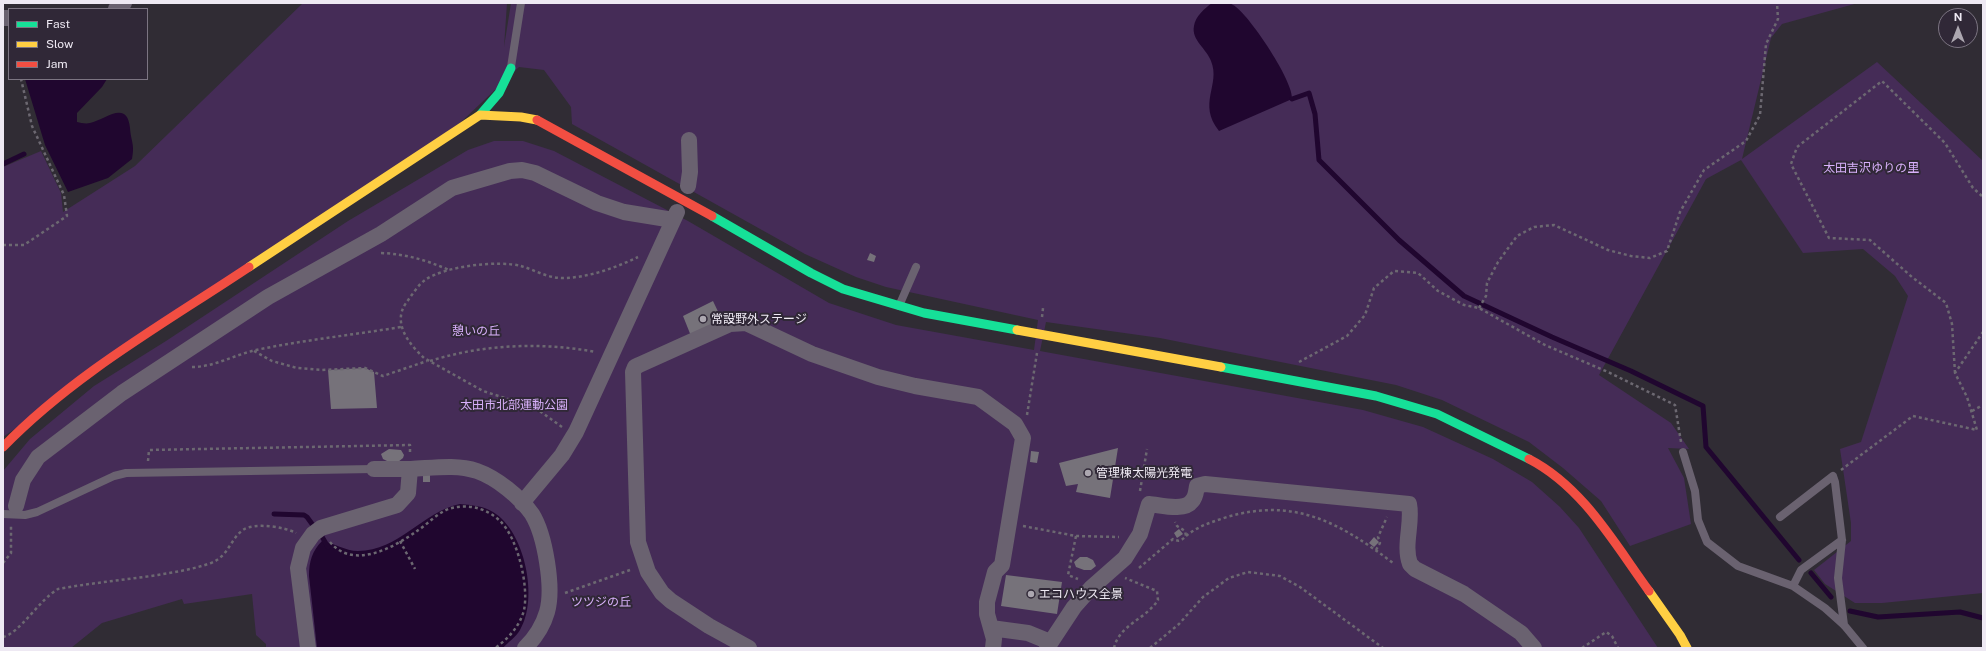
<!DOCTYPE html>
<meta charset="utf-8">
<style>
body{margin:0}
#map{position:relative;width:1986px;height:651px;overflow:hidden;background:#302c34;font-family:"Public Sans",sans-serif}
canvas{display:block}
.frame{position:absolute;inset:0;border:4px solid #eee9f3;pointer-events:none}
.legend{position:absolute;left:8px;top:8px;width:140px;height:72px;box-sizing:border-box;background:#302837;border:1px solid #7c7582;margin:0;padding:5px 7px;list-style:none;font-size:12px;color:#eee9f3}
.legend li{display:flex;align-items:center;gap:8px;height:20px}
.legend b{width:20px;border:1px solid #7c7582}
.north{position:absolute;left:1938px;top:8px;width:40px;height:40px;box-sizing:border-box;background:#302837;border:1px solid #7c7582;border-radius:50%;rotate:0deg;font-size:11px;font-weight:700;line-height:16px;text-align:center;color:#eee9f3}
.north::after{content:'';display:block;margin:auto;width:14px;height:18px;background:#aca7b0;clip-path:polygon(50% 0,100% 100%,50% 72%,0 100%)}
</style>
<div id="map">
<canvas width="1986" height="651"></canvas>
<div class="frame"></div>
<ul class="legend">
<li><b style="height:5px;background:#16e098"></b>Fast</li>
<li><b style="height:5px;background:#ffcf43"></b>Slow</li>
<li><b style="height:5px;background:#f24e42"></b>Jam</li>
</ul>
<div class="north">N</div>
</div>
<script>
const ctx = document.querySelector('canvas').getContext('2d');
ctx.lineJoin = 'round';
function fill(path, color) {
  ctx.fillStyle = color;
  ctx.fill(path, 'evenodd');
}
function trace(path, color, width, dash) {
  ctx.strokeStyle = color;
  ctx.lineWidth = width;
  ctx.lineCap = dash ? 'butt' : 'round';
  ctx.setLineDash(dash || []);
  ctx.stroke(path);
}
function drawText(font, color, halo, rows, align = 'center') {
  ctx.font = font + ' "Public Sans","Noto Sans JP",sans-serif';
  ctx.lineWidth = 4;
  ctx.setLineDash([]);
  ctx.textBaseline = 'middle';
  ctx.strokeStyle = halo;
  ctx.fillStyle = color;
  for (const [text, x, y, turn = 0] of rows) {
    ctx.save();
    ctx.translate(x, y);
    ctx.rotate((+turn || 0) * Math.PI / 180);
    ctx.textAlign = isNaN(turn) ? turn : align;
    if (halo) ctx.strokeText(text, 0, 0);
    ctx.fillText(text, 0, 0);
    ctx.restore();
  }
}
const green = new Path2D(`
 M303,3h204l-3,44 7,-44h1347l-76,21 -11,14 -29,121 135,-97 106,99v432l-101,10h-27l-30,-19 -11,-14 37,-29v-18l-11,-74 21,-7 47,-146 -13,-20 -32,-27 -60,4 -62,-93 -35,19 -107,196 72,48 18,26 -21,-1 16,30 7,46 -61,22 -29,-45 -38,-33 -34,-26 -87,-42 -46,-15 -236,-47 -114,-16 -6,29 323,59 60,17 70,32 39,23 28,25 19,21 79,120h-1392v-4l-10,-9 -4,-41 -68,10 -2,-5 -80,24 -31,25h-68v-177l27,-32 64,-53 72,-45 182,-120 120,-71 26,-9h29l31,10 134,70 141,82 67,22 138,25 4,-30 -152,-33 -30,-10 -51,-23 -233,-130 -1,-17 -27,-37 -25,-3 -59,56 -457,314v-270l38,-16 20,42 2,19 72,-46z`);
const water = new Path2D(`
 M1212,3c8,0 18,-2 24,4 15,11 58,75 56,92l-73,32c-22,-28 2,-46 -8,-70 -4,-12 -20,-21 -17,-35 1,-9 11,-18 18,-23z
 M25,79h82l-5,8 -25,26v9c4,1 9,2 13,1 15,-3 37,-24 40,5 1,14 5,16 2,31l-24,19 -40,14 -23,-47z
 M460,504c12,1 23,2 33,8 32,19 46,87 27,118 -4,7 -12,12 -17,18h-186l-8,-72c0,-14 3,-25 13,-35 12,2 23,10 36,10 41,0 64,-39 102,-47z`);
const stream = new Path2D(`
 M1292,99l17,-6 6,21 4,46 80,80 65,56 88,41 79,34 72,35 3,41 93,113
 M3,164l21,-10
 M274,514l30,1 3,2 8,11
 M321,535l7,12
 M1811,573l20,24
 M1850,611l28,6 82,-5 23,6`);
const building = new Path2D(`
 M870,253l6,3 -2,6 -7,-2z
 M713,301l10,21 -32,14 -8,-20z
 M365,368l9,4 3,36 -46,1 -3,-39z
 M1118,448l-8,50 -34,-6 2,-8 -12,2 -7,-23z
 M389,449l12,1 3,5 -1,3 -5,4 -11,-1 -4,-2 -2,-5z
 M1031,451l8,1 -2,11 -7,-1z
 M423,475h7v7h-7z
 M1179,529l4,5 -6,4 -3,-5z
 M1374,537l5,5 -5,5 -5,-4z
 M1080,557h7l6,3 3,6 -5,4h-7l-8,-3 -2,-5z
 M1006,575l56,7 -5,32 -56,-8z`);
const path = new Path2D(`
 M3,245h21l43,-29 -3,-21 -32,-69 -11,-47
 M381,253c25,1 45,7 68,17
 M1479,308l7,-12 1,-13 11,-21 19,-26 17,-9 20,-2 54,25 23,6 19,2 17,-7 13,-39 24,-42 42,-29 14,-26 6,-71 12,-25 -1,-16
 M1042,317l1,-9
 M254,351l18,10 25,7 25,2 43,-2 18,8 44,-15
 M430,361c54,-17 111,-19 166,-9
 M1299,362l48,-26 18,-21 9,-27 20,-17 24,2 20,18 26,14 15,3 66,37 63,27 67,33 6,37
 M192,367c22,0 42,-12 64,-17 48,-10 96,-15 145,-23
 M1955,373l-3,-49 -6,-21 -34,-26 -42,-37 -41,-2 -38,-74 6,-17 85,-66 63,62 28,45 10,9
 M1972,411l11,-6
 M1027,415l10,-62
 M562,427l-21,-15 -2,-3 -56,-18 -59,-33c-15,-14 -32,-35 -18,-55 6,-8 12,-18 19,-23 20,-14 73,-20 96,-14 14,4 28,13 44,12 25,-1 50,-10 73,-21
 M148,461l1,-11 261,-5v8
 M1841,470l72,-54 64,14 -10,-33 -12,-24 28,-41
 M1140,491l7,-42
 M1023,526l53,10 43,1
 M1076,536l-8,39 10,4
 M1186,536c12,-10 26,-14 41,-19 68,-20 113,6 166,46
 M400,541l15,28
 M330,542c23,28 63,6 87,-11 11,-7 22,-20 35,-23 8,-2 17,-2 25,0 8,2 17,7 23,13 18,17 29,66 24,89 -4,16 -16,29 -29,38
 M1376,550l4,-7 -2,-6 9,-20
 M3,563l8,-10v-27
 M1139,568l34,-29c6,3 8,2 13,-3l-1,-5 -8,-5 -2,-4
 M565,593l65,-23
 M3,637c16,-3 37,-38 55,-48 33,-6 66,-9 100,-14 18,-3 36,-6 53,-12 18,-7 19,-24 32,-33 11,-8 42,-3 53,3
 M1114,648c5,-23 32,-29 44,-48l-1,-9 -32,-13
 M1150,648l29,-24 24,-27 26,-19 19,-6 32,4 20,11 83,61
 M1582,648l24,-16 6,4 6,12`);
const lane = new Path2D(`
 M511,67l10,-64
 M899,306l17,-39
 M1683,452l12,39 3,29 9,22 31,24 55,20 32,22 19,17 19,23
 M3,514l22,1 12,-3 77,-36 12,-3 248,-4
 M1780,517l53,-41 2,6 7,58 -4,38 6,47
 M1793,586l8,-16 41,-30`);
const street = new Path2D(`
 M116,9l8,-6
 M3,18h6
 M688,186l2,-14 -1,-32
 M374,469c12,0 25,0 37,0 22,-1 45,-5 66,2 20,7 43,26 55,43 13,21 22,74 15,98 -4,14 -12,26 -22,36
 M522,503l40,-48 14,-23 101,-220
 M16,506l7,-26 15,-23 84,-64 146,-96 113,-63 71,-46 58,-17 12,-1 13,3 62,30 27,9 49,8
 M991,628l37,5 22,9
 M308,648l-10,-80 5,-20 10,-14 8,-6 76,-23 11,-12 2,-24
 M749,648l-40,-22 -38,-25 -9,-8 -14,-21 -10,-30 -5,-170 2,-5 4,-2 91,-41 16,-1 66,31 66,23 37,9 63,11 37,27 8,14 -21,127 -7,7 -8,30v12l7,25 -1,9
 M1047,648l27,-41 17,-19 34,-30 15,-24 9,-30c12,1 35,8 43,-3 4,-4 4,-10 5,-15l8,-2 204,20c4,19 -6,41 1,60l5,5 49,25 57,39 13,15`);
const fast = new Path2D(`
 M480,115l19,-22 12,-25
 M712,216l99,57 32,16 81,24 93,17
 M1221,367l155,29 61,18 92,45`);
const slow = new Path2D(`
 M249,267l231,-152 41,2 16,3
 M1017,330l204,37
 M1649,591l31,44 7,13`);
const jam = new Path2D(`
 M537,120l175,96
 M3,447c71,-73 162,-124 246,-180
 M1529,459c54,28 85,84 120,132`);
const markers = [
 [703,319,4,"#aca7b0"],
 [1088,473,4,"#aca7b0"],
 [1031,594,4,"#aca7b0"]
];
const parkNames = [
 ["太田吉沢ゆりの里",1871,168],
 ["憩いの丘",476,331],
 ["太田市北部運動公園",514,405],
 ["ツツジの丘",601,602]
];
const poiNames = [
 ["常設野外ステージ",711,319],
 ["管理棟太陽光発電",1096,473],
 ["エコハウス全景",1039,594]
];
fill(green, '#452c57');
fill(water, '#20062f');
trace(stream, '#20062f', 5);
fill(building, '#76727a');
trace(path, '#6c6871', 2.5, [3, 3]);
trace(lane, '#6a6270', 8);
trace(street, '#6a6270', 16);
trace(fast, '#16e098', 9);
trace(slow, '#ffcf43', 9);
trace(jam, '#f24e42', 9);
for (const [x, y, r, color] of markers) {
  const dot = new Path2D();
  dot.arc(x, y, r, 0, 2 * Math.PI);
  ctx.fillStyle = color;
  ctx.fill(dot);
  trace(dot, '#302837', 1.5);
}
drawText('12px', '#d8b0fa', '#302837', parkNames);
drawText('12px', '#eee9f3', '#302837', poiNames, 'left');
</script>
